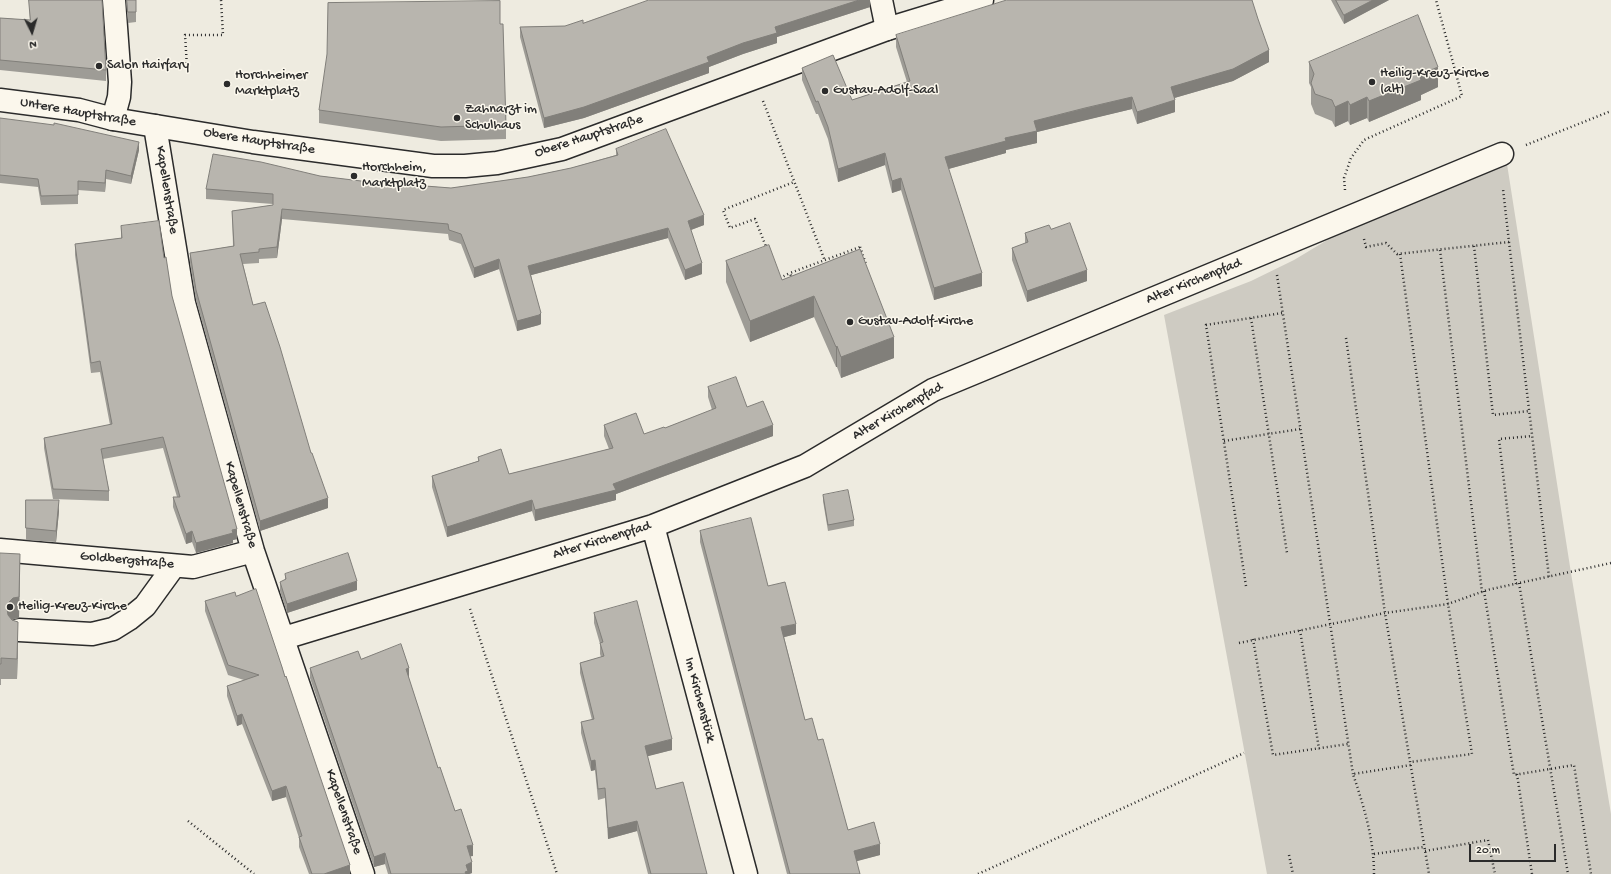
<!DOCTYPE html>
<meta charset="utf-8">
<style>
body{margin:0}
#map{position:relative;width:1611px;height:874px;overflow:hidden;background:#eeebe0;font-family:"Gochi Hand",sans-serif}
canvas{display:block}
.north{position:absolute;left:12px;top:12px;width:40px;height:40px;-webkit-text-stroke:3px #fbf7ec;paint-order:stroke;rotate:175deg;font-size:11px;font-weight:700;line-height:16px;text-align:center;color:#2b2b2b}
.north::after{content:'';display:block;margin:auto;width:14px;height:18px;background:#2b2b2b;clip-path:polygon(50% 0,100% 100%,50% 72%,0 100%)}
.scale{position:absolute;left:1469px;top:844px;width:87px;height:18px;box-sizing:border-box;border:2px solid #2b2b2b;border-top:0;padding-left:5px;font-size:12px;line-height:14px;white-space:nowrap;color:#2b2b2b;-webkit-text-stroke:3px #fbf7ec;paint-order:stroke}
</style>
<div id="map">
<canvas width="1611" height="874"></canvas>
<div class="north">N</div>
<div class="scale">20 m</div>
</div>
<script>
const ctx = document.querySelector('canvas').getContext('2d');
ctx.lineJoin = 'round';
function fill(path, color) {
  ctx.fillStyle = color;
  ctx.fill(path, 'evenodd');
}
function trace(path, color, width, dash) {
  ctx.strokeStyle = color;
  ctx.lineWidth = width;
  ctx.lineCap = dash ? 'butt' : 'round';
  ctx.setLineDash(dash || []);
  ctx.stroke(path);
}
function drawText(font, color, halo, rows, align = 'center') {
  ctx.font = font + ' "Gochi Hand",sans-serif';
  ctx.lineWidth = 3;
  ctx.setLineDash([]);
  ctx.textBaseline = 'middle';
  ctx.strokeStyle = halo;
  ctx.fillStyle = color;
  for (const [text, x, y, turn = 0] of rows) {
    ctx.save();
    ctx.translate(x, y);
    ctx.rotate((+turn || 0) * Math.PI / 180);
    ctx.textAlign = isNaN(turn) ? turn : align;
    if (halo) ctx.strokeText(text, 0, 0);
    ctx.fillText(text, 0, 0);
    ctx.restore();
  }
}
const green = new Path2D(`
 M1507,164l64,409 40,241v60h-344l-103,-559 87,-34 43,-21 40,-24z`);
const path = new Path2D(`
 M187,67l-2,-32h38l-2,-35
 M763,101l62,160
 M1526,145l85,-34
 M1345,190l-1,-12 7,-20 13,-18 98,-44 -26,-96
 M1364,239l2,8 20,-4 11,11 112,-12 -6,-53
 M1509,242l40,335
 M1474,246l19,169 36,-4
 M860,247l6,17 -70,26 -6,-17z
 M767,249l-12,-30 -25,9 -7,-18 71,-28
 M1440,250l42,342
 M1400,254l48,350 24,150 -62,8
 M1277,275l76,499
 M780,278l10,-5
 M1251,318l36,235
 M1346,338l39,275 44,261
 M1224,441l76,-12
 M1519,583l49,291
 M1516,584l-17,-145 33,-3
 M1246,586l-40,-261 76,-12
 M1484,591l30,184 60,-10 17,109
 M470,609l87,265
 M1300,630l19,119
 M1253,639l20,116 75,-11
 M1239,643l146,-30 63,-9 39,-14 124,-27
 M1517,774l15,100
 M188,821l66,53
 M1425,851l63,-11 7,34
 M1374,854l50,-7
 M1289,855l4,19
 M978,874l266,-121
 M1374,874c0,-35 -10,-67 -21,-100l58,-9`);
const minor = new Path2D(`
 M881,0l6,29
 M113,119l6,-22 1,-15 -6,-82
 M155,126l29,177 69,248 110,323
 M653,526l93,348
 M0,550l193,17 60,-16
 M19,630l73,4 21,-5 16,-10 16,-13 29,-40
 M284,638l369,-112 152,-60 128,-76 569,-236`);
const major = new Path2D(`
 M0,100l79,10 34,9 140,23 180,24h32l32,-3 65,-14 325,-120 95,-29`);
const wall = new Path2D(`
 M29,0h73l4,70v11l-106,-11v-52l30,2z
 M126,0h10v22l-8,1z
 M870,0v7l-93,30v6l-34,11 -34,13v6l-125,45 -40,10 -24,-91v-10l45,-1 18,-3z
 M1331,0h58l-45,24z
 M500,24l6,101v14l-65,2 -122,-18v-13z
 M896,35l373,27 -36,19 -59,17 1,14 -38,12 -5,-15 -47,11 -48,12v11l-31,7v3l-58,16 34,117 -48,14 -33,-110 -9,3 -7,-28 -47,17 -10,-43 -10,-25h-2l-14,-34v-12l50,32 55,-18 -11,-35z
 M1309,62l129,25 -17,8v5l-52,22 -2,-4 -17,7 -2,-4 -13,6 -3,-6 -17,-7 -4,-10v-17l-2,-4z
 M0,118l139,32 -8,34 -25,-5 -1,13 -27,-2v14l-37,1 -3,-18 -38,-4z
 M616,149l88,76 -13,5 11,44 -17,6 -17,-42 -137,37 10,49 -2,1 -22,6 -18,-62 -25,9 -13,-34 -12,-4 -1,-6 -166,-15 -5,39 -18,1v4l-16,1 10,41 58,148 17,55 -68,23 -64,-231 -6,-37v-10l43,-7 -1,-35 41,-6v-1l-67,-5v-10l114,-13 41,5 90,7 77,-11 43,-9 45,-13z
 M121,226l43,32 8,38 65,243 -4,1v3l-37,10 -4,-11 -6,2 -13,-37v-10h4l-14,-49 -60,11 6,32v10l-56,-2 -9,-51v-10l66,-13 -10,-53 -9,1 -16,-118v-11l46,-6z
 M1051,229l36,52 -60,21 -15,-42v-12l13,-4v-11z
 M860,249l34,109 -53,20 -4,-11h-1l-22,-50 -64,25 -24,-60v-21l56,19z
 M708,387l39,20 26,29 -157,58v6l-81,21 -3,-10 -85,26 -15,-50v-11l46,-15v-4l31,17 100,-25 -5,-13v-11l40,9 21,-6 47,-18 -4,-13z
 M823,495l31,25v6l-26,5 -5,-30z
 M26,500l33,11 -3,31 -30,-2z
 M700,531l68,55 28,48 -12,3 21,83 13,20 30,90 32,25 -24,6 4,13h-73l-87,-332z
 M0,553l20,21 -1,44 -7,2 6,22 -1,37h-16v6h-1z
 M285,574l72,16 -70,23 -7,-22v-9l5,-2z
 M236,596l46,71 68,207h-41l-10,-27v-9l-13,-41 -14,4 -30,-77 -5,2 -10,-30v-10l17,-6 -16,-5 -23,-64v-10z
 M594,613l78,137 -25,6 9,33 51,85h-59l-11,-43 -29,8 -3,-41 -7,2 -3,-30 -4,1 -10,-38v-11l11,-2 -12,-47v-10l21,-6 -1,-3v-10l-6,-21z
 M361,659l48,19v1l29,89 17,43 18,45h-3l2,17 -3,1h-81l-3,-10 -11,3 -64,-189v-10z`);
const shadedWall = new Path2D(`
 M859,0h11v7l-93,30v6l-34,11 -34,13v6l-125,45 -40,10v-10l163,-61 68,-30z
 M1373,0h16l-45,24v-9z
 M1269,50v12l-36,19 -62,18v-12z
 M1438,67v20l-17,8v5l-52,22v-21l50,-26z
 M1132,97v12l-95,23v11l-31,7v3l-61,17v-13l60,-19 29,-17z
 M1367,97v21l-17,7v-20z
 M1175,100v12l-38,12v-12z
 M1348,101v20l-13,6v-20z
 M139,142v8l-8,34v-8z
 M885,153v12l-47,17v-13z
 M106,170v9l-1,13v-9z
 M901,178v12l-9,3v-12z
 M282,209v10l-5,39v-11z
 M704,215v10l-16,6v-10z
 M668,228v10l-140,38v-10z
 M499,259v10l-25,9v-10z
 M702,263v11l-17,6v-10z
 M1087,270v11l-60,21v-11z
 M982,273v13l-48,14v-12z
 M814,296v21l-64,25v-21z
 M541,313v11l-2,1 -22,6v-10z
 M894,337v21l-53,20v-21z
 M837,346v21h-1v-20z
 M773,425v11l-157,58v6l-81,21v-11l78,-26z
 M328,498v10l-68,23v-10z
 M59,500v11l-3,31v-11z
 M532,500v11l-85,26v-10z
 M237,529v10l-4,1v3l-37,10v-10z
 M192,531v11l-6,2v-10z
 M20,554l-1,64 -6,1 -4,4 -2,-14 2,-7 4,-4z
 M357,581v9l-70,23v-9z
 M18,622v20l-1,37v-20z
 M796,624v10l-15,4v-11z
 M409,668v10l-3,2v-11z
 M242,714v10l-5,2v-10z
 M672,739v11l-27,7v-11z
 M595,760v10l-4,1v-10z
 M286,786v11l-14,4v-10z
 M637,821v10l-29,8v-11z
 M880,844v11l-26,7v-11z
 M473,845v11l-6,1v-11z
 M385,853v11l-11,3v-10z
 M472,862v11l-3,1h-4l1,-9z
 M350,865v9h-26z`);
const building = new Path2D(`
 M29,0h73l4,70 -106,-10v-42l30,2z
 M127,0h9v12h-8z
 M649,0h210l-84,27 2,6 -34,10 -36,14 2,5 -125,45 -40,11 -24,-91 45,-1 18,-6v3z
 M1007,0h245l6,19 11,31 -36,19 -62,18 4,13 -38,12 -5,-15 -47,11 -51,13 3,10 -32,7 1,3 -61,16 37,116 -48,15 -33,-110 -9,3 -7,-28 -47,16 -10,-42 -10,-26 -2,1 -14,-34 31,-13 19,45 58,-19 -14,-46z
 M1336,0h37l-29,15z
 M500,1v23h3l3,101 -65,2 -122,-17 8,-56 1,-51z
 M1418,15l20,52 -19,8 2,5 -52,21 -2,-4 -17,8 -2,-4 -13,6 -3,-7 -17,-6 -4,-11 3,-9 -5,-12z
 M0,118l54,7v-2l85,19 -8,34 -25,-6 -1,13 -27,-2v14l-37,1 -3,-17 -38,-4z
 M666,129l38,86 -16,6 14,42 -17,7 -17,-42 -140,38 13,47 -2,2 -22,6 -18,-62 -25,9 -13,-34 -12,-4 -1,-6 -166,-15 -5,38 -18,2v3l-19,2 13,51 12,-3 15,45 31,106h1l16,45 -68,23 -64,-231 -6,-37 44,-7 -2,-35 41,-6v-11l-67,-5 7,-35 48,8 59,14 41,5 90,7 77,-11 43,-9 47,-13 -2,-6z
 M159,221l5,37 2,-1 6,39 65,233 -5,1 1,3 -37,10 -4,-12 -6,3 -13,-37h7l-17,-60 -62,12 8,42 -56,-2 -9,-51 68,-14 -12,-63 -9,2 -16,-119 47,-6 -1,-12z
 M1070,223l17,47 -60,21 -15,-43 16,-6 -3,-9 24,-8 2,4z
 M769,245l13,35 78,-31 34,88 -53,20 -4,-11 -1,1 -22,-51 -64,25 -24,-60z
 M736,377l11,30 16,-6 10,24 -160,59 3,6 -81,20 -3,-10 -85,27 -15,-51 47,-15 -1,-4 23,-8 8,25 104,-26 -9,-23 32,-12 8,21 20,-7 1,1 51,-20 -8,-21z
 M848,490l6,30 -26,5 -5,-30z
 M26,500h33l-3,31 -30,-3z
 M751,518l17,68 17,-4 11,42 -15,3 24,93 7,-2 6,22 5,-1 25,91 26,-8 6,22 -26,7 6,23h-70l-90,-343z
 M0,553l20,1 -1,43 -6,1 -4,4 -2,7 1,6 4,5 6,2 -1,37 -16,-1v6h-1z
 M348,553l9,28 -70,23 -7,-22 6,-3 -1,-5z
 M256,589l26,78 3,10 1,-1 64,189 -26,9h-12l-13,-37 3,-1 -16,-50 -14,5 -30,-77 -5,2 -10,-30 32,-11 -31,-10 -23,-64 30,-9 1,4z
 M637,601l35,138 -27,7 11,43 27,-7 24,92h-56l-14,-53 -29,7 -3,-40 -7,1 -3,-29 -4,1 -10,-39 13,-3 -14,-56 24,-7 -4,-13 3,-1 -9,-29z
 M401,644l8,24 -3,1 32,99 2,-1 15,44 6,-2 12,36 -6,1 5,16 -6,3 2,6 -3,1 1,2h-75l-6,-21 -11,4 -64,-189 48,-17 3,8z`);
const markers = [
 [99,66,4,"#2b2b2b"],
 [1372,82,4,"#2b2b2b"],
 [227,84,4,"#2b2b2b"],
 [825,91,4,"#2b2b2b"],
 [457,118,4,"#2b2b2b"],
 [354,176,4,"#2b2b2b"],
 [850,322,4,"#2b2b2b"],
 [10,607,4,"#2b2b2b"]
];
const poiNames = [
 ["Salon Hairfary",107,66],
 ["Heilig-Kreuz-Kirche",1380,74],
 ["(alt)",1380,90],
 ["Horchheimer",235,76],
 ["Marktplatz",235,92],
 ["Gustav-Adolf-Saal",833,91],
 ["Zahnarzt im",465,110],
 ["Schulhaus",465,126],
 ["Horchheim,",362,168],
 ["Marktplatz",362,184],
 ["Gustav-Adolf-Kirche",858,322],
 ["Heilig-Kreuz-Kirche",18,607]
];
const streetNames = [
 ["Untere Hauptstraße",78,113,10],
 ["Obere Hauptstraße",589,137,-18],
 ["Obere Hauptstraße",259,142,9],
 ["Kapellenstraße",166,190,81],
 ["Alter Kirchenpfad",1194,282,-22],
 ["Alter Kirchenpfad",898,412,-30],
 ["Kapellenstraße",240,505,74],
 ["Alter Kirchenpfad",602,541,-17],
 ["Goldbergstraße",127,561,5],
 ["Im Kirchenstück",699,700,75],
 ["Kapellenstraße",343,812,71]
];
fill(green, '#cecbc2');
trace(minor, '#2b2b2b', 25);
trace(major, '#2b2b2b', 25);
trace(path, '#2b2b2b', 2.5, [1, 3]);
trace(minor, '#fbf7ec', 22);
trace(major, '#fbf7ec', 22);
fill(wall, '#9e9c96');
fill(shadedWall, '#817f7a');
fill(building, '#b8b5ae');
trace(building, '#817f7a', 1);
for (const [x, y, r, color] of markers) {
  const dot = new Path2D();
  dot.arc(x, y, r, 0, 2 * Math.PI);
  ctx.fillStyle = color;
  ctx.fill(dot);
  trace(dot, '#fbf7ec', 1.5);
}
drawText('14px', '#2b2b2b', '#fbf7ec', poiNames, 'left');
drawText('14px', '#2b2b2b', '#fbf7ec', streetNames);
</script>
